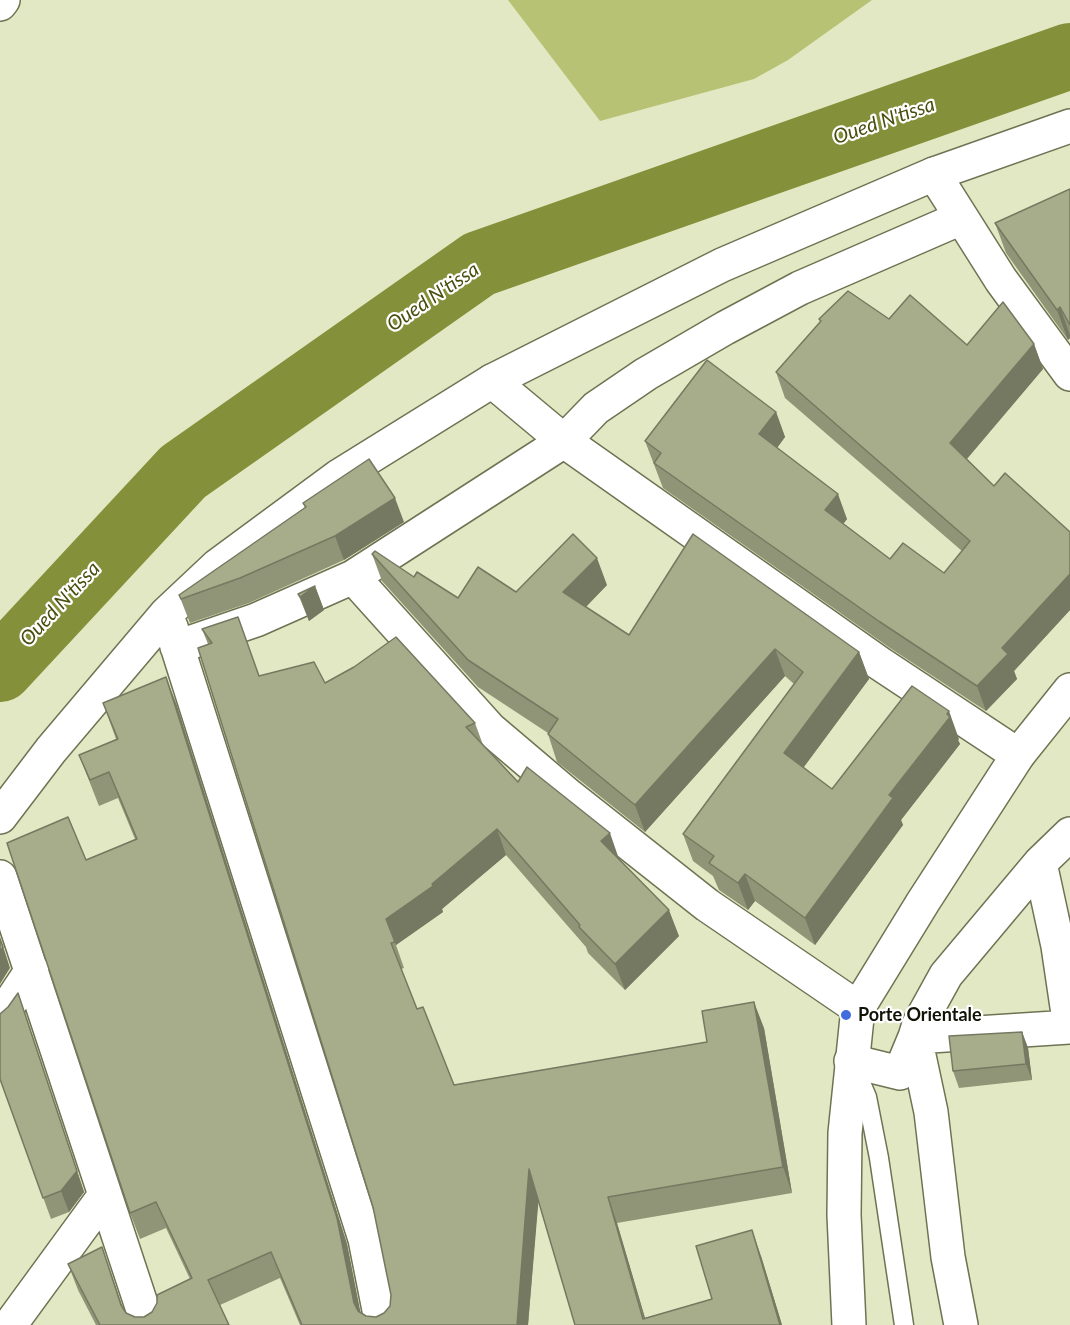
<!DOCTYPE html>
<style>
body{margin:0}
canvas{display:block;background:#e2e8c3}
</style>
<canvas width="1070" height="1325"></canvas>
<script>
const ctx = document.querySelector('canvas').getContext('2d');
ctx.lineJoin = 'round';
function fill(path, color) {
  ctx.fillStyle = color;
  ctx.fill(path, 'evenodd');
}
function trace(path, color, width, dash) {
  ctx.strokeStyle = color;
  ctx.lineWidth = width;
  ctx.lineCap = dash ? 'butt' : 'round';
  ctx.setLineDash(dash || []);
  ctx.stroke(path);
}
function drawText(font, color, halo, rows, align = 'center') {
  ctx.font = font + ' Lato,sans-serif';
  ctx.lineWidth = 4.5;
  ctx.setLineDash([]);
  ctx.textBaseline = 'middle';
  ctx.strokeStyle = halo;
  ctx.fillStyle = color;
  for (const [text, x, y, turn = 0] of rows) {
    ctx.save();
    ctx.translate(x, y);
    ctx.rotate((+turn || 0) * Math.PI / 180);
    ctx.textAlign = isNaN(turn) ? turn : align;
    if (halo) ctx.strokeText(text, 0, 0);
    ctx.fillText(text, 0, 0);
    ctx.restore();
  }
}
const green = new Path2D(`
 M508,0h364l-84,60 -34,19 -154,42z`);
const river = new Path2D(`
 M0,669l183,-197 296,-208 591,-208`);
const lane = new Path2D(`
 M856,1071l11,26 12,61 25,167`);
const street = new Path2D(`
 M934,174l67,106 69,94
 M492,381l72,60 315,222 139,92
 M353,577l137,152 79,67 138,109 151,103
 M171,627l194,612 17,86
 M177,647l79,-27 97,-43 211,-136 32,-33 50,-34 79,-46 75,-40 161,-70
 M1040,863l18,83 12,81
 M0,877l148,448
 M0,1018l32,-48
 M851,1061l49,12 15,-36 155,-10
 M10,1325l95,-130
 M961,1325l-13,-68 -17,-145 -16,-75 4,-13 27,-49 94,-112 30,-29`);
const secondary = new Path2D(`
 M0,817l51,-67 116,-137 50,-47 122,-90 153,-95 230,-116 212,-91 136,-48
 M849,1325l-5,-110 1,-82 13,-125 65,-106 95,-147 52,-65`);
const highway = new Path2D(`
 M0,4l3,-4`);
const wall = new Path2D(`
 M1070,189v149l-2,2 -62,-87 -11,-30z
 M819,319h70l78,26 67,-1 9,25 -76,90 27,27 76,46v78l-56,61 3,8 -31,32 -96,-63 -227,-160 -18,-47 131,-29 9,25 -8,11 70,71 -4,5 47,35 54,14 18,-22 -177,-153 -9,-26 44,-50z
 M303,503l101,19 -60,38 -95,43 -59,20 -11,-28 126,-87z
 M372,554l42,23 44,21 58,-6 91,-7 -21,22 43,28 230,17 10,27 -65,88 28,22 127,-50 -1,1 2,4 -59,76 2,5 -88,120 -60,-44 -7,9 -29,-20 -6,-14 -20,-15 -10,-27 111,-150 -9,-8 -140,156 -88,-70 -9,-28v-1l-70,-46 -96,-106z
 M315,586l9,24 -15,11 -11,-27z
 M202,629l57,47 66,7 150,40 8,22 35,37 101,77 60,77 -54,54 -37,-37 -2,-6 -80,-92 -64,54 1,3 -47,33 8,23 -3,1 16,40 37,76 253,-43 57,-14 28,165 -175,30 28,95 67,-19 49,-43 21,69h-207l-37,-125 -10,125h-228l-20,-47 -60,27 9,20h-133l-18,-35 -10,-26 43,9 12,35 3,5 9,4h9l8,-5 38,-33 -24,-51 -26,11 -10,-26 -44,-353 49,-21 -17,-41 -19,8 -20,-51 37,-16 -13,-36h73l171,541 13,69 6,3 10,1 8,-4 6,-7 1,-11 -18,-88 -165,-563z
 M18,993l66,199 -15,20 -18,7 -51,-140 8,-72z
 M1022,1032l6,16 4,32 -73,8 -6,-17z`);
const shadedWall = new Path2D(`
 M1060,307l10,28v3l-2,2 -11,-30z
 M1034,344l9,25 -84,99 -9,-25z
 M776,412l9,25 -17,23 -9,-26z
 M838,494l9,25 -13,17 -9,-26z
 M395,498l9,24 -60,38 -9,-24z
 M597,558l10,27 -34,35 -10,-28z
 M1070,574v36l-56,61 3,8 -31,32 -9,-25 25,-38z
 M315,586l9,24 -15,11 -9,-24z
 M775,649l10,27 -140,156 -10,-27z
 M859,652l10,27 -75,101 -10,-27z
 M166,677l10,26 171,541 16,81 -9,-22z
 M949,711l10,28 -1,1 2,4 -59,76 2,5 -88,120 -10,-27 84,-123z
 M497,829l9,26 -64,54 1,3 -47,33 -10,-26 46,-35z
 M610,833l9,26 -18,-18z
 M745,874l10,27 -7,9 -10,-27z
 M669,910l10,26 -54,54 -10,-26z
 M0,937l10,31 -10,16z
 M18,993l66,199 -15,20 -8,-21z
 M754,1002l10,26 28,165 -9,-26z
 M1022,1032l6,16 4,32 -6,-16z
 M529,1169l10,26 -11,130h-11z
 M608,1197l9,26 30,102h-1z
 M752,1230l9,26 21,69h-2z
 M102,1247l9,26 17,52 -7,-20z`);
const building = new Path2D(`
 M1070,189v136l-10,-18 -3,3 -62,-87z
 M848,291l41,28 21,-24 57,50 36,-43 31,42 -84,99 44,43 11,-13 65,59v42l-68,74 6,6 -31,32 -97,-64 -226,-159 7,-10 -16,-12 62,-81 69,52 -17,22 79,60 -13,16 65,49 13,-16 41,30 26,-32 -194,-169 45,-51 -2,-2z
 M369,459l26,39 -60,38 -95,42 -59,21 -2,-4 127,-88 -3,-4z
 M573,534l24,24 -34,34 66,43 64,-101 166,118 -75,101 48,36 80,-103 37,25 -2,3 3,3 -61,78 4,3 -88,120 -60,-44 -7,9 -29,-20 5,-7 -31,-22 120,-162 -28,-23 -140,156 -87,-71 10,-15 -90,-59 -96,-106 3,-3 39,26 3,-5 41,26 20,-31 38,25z
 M315,586l-15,11 -2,-3z
 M238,617l21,59 55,-14 11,21 29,-16 42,-30 79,86 -9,4 52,55 9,-15 83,66 -9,8 68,69 -54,54 -36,-37 1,-2 -83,-96 -65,55 1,2 -47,33 9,23 -4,1 26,66 6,-2 31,78 253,-43 -5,-31 52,-9 29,165 -175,30 35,122 69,-20 -16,-53 56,-16 28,95h-205l-46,-156 -12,156h-215l-31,-73 -63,28 21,45h-129l-32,-61 34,-17 19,58 5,8 9,4h9l8,-5 5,-9v-8l35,-17 -36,-76 -26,11 -123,-370 61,-26 18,43 51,-21 -28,-67 -19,8 -11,-25 39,-16 -15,-36 63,-26 171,541 17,85 4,8 8,5 10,1 8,-4 6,-7 1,-11 -18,-88 -175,-559 14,-5 -10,-14z
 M0,939l3,8 -3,5z
 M18,993l59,178 -16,20 -18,7 -43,-119v-65l8,-7z
 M1022,1032l4,32 -73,7 -4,-35z`);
const markers = [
 [846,1015,6,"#426dde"]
];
const poiNames = [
 ["Porte Orientale",858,1015]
];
const waterNames = [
 ["Oued N'tissa",884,121,-19],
 ["Oued N'tissa",433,297,-34],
 ["Oued N'tissa",60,604,-47]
];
fill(green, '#b7c274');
trace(river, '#85903a', 66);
trace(lane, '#6e7353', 21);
trace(street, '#6e7353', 36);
trace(secondary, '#6e7353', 36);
trace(highway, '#6e7353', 36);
trace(lane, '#fff', 18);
trace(street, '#fff', 33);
trace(secondary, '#fff', 33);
trace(highway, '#fff', 33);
fill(wall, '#909577');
fill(shadedWall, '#757961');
fill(building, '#a7ad8a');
trace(building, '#757961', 1.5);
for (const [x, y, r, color] of markers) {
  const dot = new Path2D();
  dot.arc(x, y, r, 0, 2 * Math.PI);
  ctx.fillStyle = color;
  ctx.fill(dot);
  trace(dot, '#fff', 2);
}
drawText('bold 18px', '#111306', '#fff', poiNames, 'left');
drawText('italic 20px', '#484e0e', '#fff', waterNames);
</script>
